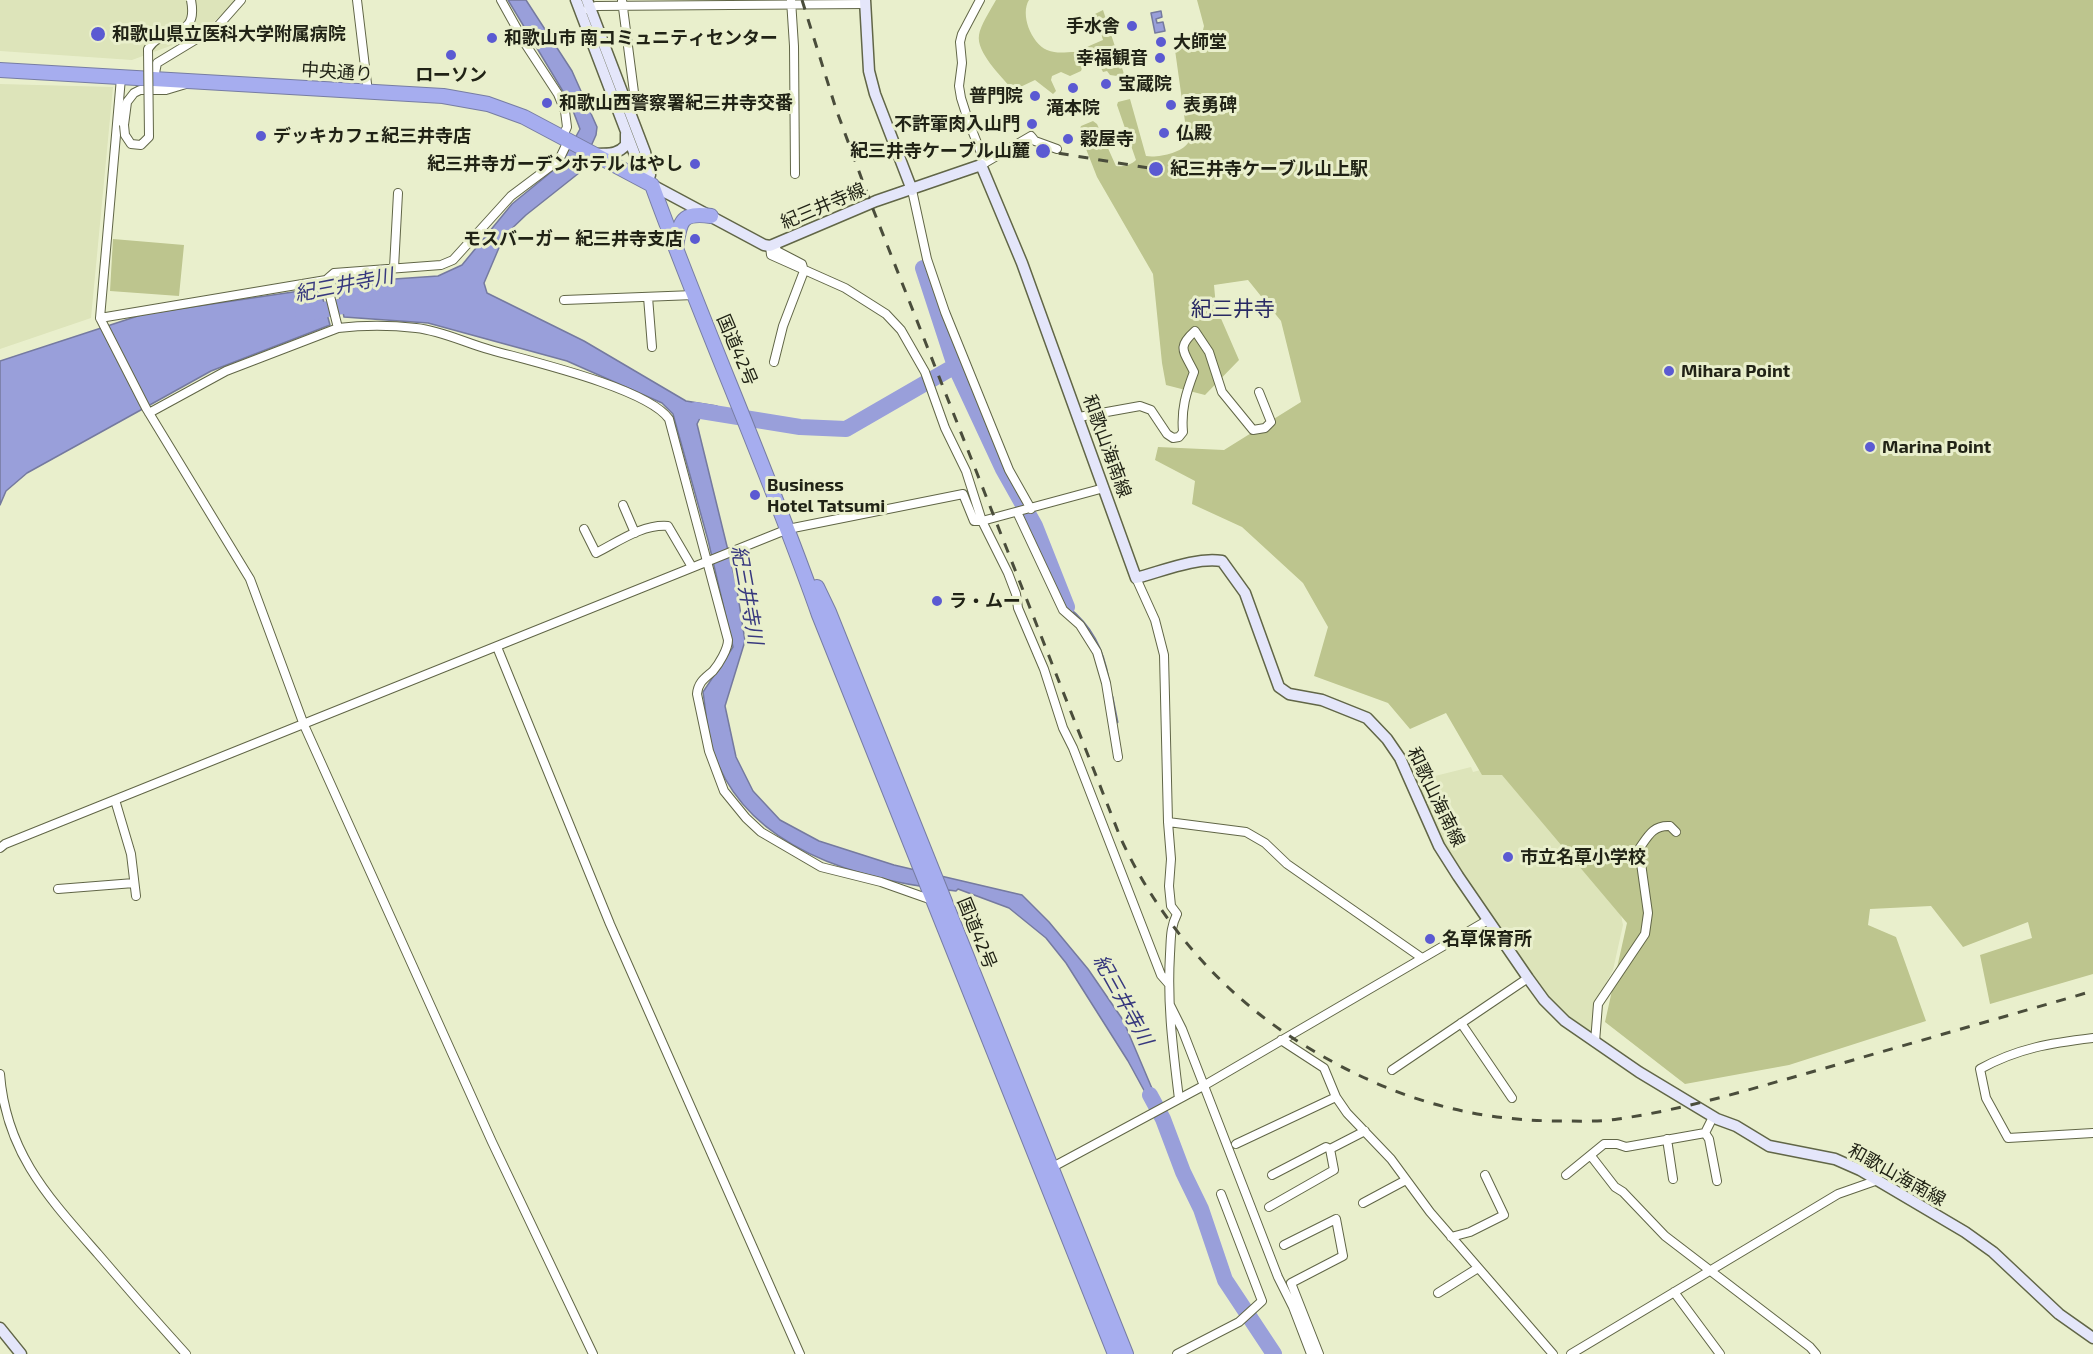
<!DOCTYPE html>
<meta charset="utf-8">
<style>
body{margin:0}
canvas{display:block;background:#e9efcc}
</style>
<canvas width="2093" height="1354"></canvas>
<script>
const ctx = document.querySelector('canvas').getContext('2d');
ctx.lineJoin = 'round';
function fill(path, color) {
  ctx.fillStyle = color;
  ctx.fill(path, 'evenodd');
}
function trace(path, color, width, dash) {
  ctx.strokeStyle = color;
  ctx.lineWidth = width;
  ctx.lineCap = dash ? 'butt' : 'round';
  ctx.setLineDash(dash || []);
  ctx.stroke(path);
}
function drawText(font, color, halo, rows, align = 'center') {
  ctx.font = font + ' "Exo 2","Noto Sans JP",sans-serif';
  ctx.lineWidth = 6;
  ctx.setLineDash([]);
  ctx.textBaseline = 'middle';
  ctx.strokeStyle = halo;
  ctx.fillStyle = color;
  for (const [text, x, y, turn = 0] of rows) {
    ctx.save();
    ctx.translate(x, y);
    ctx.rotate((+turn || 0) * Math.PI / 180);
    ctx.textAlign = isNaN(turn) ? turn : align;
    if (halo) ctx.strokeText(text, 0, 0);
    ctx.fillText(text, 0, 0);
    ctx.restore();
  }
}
const built = new Path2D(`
 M0,0h234l-5,8 -20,18 -28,16 -49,18 -132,-9z
 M0,84l113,3 -22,231 -91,31z
 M1471,767l2,5 19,-5 34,24 91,104 6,30 -10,45 -15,28 -5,16 -1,21 -20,-14 -27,-26 -50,-76 -43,-59 -14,-24 -23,-55z`);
const green = new Path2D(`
 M996,0h33c-9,14 2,43 18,50 10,4 18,2 28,2l7,16 -1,3 -11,5 -9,-4 -9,4 -1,4 5,11 -3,3 -18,-14 -19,9 -5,-1c-10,-12 -35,-36 -32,-53 1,-9 12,-26 17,-35z
 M1197,0h896v974l-103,30 -10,-49 52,-17 -4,-16 -65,25 -32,-41 -61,3 -2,16 28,12 30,84 -137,44 -104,19 -80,-62 22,-99 -125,-148h-20l-36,-62 -36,16 -22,-26 -74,-27 14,-49 -25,-44 -61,-56 -50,-23 3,-23 -40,-21 3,-13 66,3 77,-48 -20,-81 -33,-41 -34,5 2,22 23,53 -34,35 -39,-10 -4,-22 -9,-89 -56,-97 -18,-46 2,-5 12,-5 4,3 19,42c7,1 15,-1 20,-6l-19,-55 1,-3 12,-3 16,57c12,2 35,-3 42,-13l-13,-93 3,-5 24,-11 2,-8z
 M1103,10l25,76 -4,3h-2l-5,-13 -7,-1 -3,-4 -4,1 -4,-8 -12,2 -5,-17 21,-9 -8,-26z
 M113,239l71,6 -5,51 -69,-5z`);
const water = new Path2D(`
 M508,0h18l46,71 25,56 -1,8 -17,38 -53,42 -22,21 -20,47 3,10 97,48 102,60 31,5 2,13 -19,-1 -3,6 39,159 9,58 -20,65 11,51 17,34 27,29 39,21 75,24 128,30 27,27 39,47 35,51 36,85h-7l-24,-44 -62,-98 -20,-25 -37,-30 -51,-19 -2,2c-93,-10 -210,-40 -243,-140 -6,-18 -7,-40 -10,-59l30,-45 -25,-107 -35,-126 -11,-11 -95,-42 -139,-38 -84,-6 -8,-34 102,-7 24,-11 50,-61 49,-40 19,-35 -10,-26z
 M1161,11l1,6 -6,2 1,4 6,-1 2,9 -10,2 -4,-20z
 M320,288l10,37 -119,46 -72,40 -112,62 -21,18 -6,14v-144l144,-47z`);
const stream = new Path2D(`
 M1067,607c24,19 36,42 41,72
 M1112,697l5,25`);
const river = new Path2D(`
 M923,268l32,98 48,103 32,57 32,81
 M303,314l60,-12
 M695,410l105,17 46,2 109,-63
 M1150,1095l13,24 20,53 18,37 24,71 49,74`);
const street = new Path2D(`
 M357,0l11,92
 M501,0l25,45 32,49 7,17 2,16 -5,11
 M622,0l13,100 -9,4
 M791,0l3,46 1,128
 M980,0l-18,34 -2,8 2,21 -3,23 2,12 7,22 17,43
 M588,9l8,-3 269,-2
 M121,78l-21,240 46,90 104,171 54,146 188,417 101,212
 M154,78l3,-15 61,-37 23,-26
 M124,125l3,-23 7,-9 6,-3h26l20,-6
 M983,164l48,-28 4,5 22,8
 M912,190l15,69 18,53 64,158 22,39
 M770,246l1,9 74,33 41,26 15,16 24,42 20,56 21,43 16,50 26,52 8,21 2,14 26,61 19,59 10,20 88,227 7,8
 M394,268l4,-75
 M326,280l12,48
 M648,297l4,50
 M564,300l130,-5
 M100,318l226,-38 8,-7 107,-8 12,-5 58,-64 48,-36 9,-19
 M774,362l9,-36 21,-55 -2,-7 -25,-13 -2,-7
 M149,413l77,-42 112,-43c25,-3 53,-3 78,0 27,3 49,15 75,22 39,11 156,38 178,69l59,221c0,9 -9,24 -15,31 -8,7 -15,11 -16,23l12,57 15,40 22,27 15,14 60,35 60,15 51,18
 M1079,417l61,-11 11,4 16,24 6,4 6,-1 4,-5c-2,-23 3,-39 11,-60 -10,-21 -18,-24 1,-41l14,21 13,40 31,38 12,-2 6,-6 -12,-30
 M623,505l12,28
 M1017,512l46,98 17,15 17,27 9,31 12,74
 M584,529l12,24c22,-11 46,-29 72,-27l24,41
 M1136,578l19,42 9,35 4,167 3,37 -2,27 2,20 6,8c-7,14 -6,25 -7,40 -3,51 3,95 9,145
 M497,647l113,277 190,430
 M115,800l16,54 5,42
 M1168,822l78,10 19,11 22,21 135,94
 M0,848l5,-4 783,-315 175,-35 11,27h8l122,-33
 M58,889l76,-6
 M1170,1005l12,24 96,248 15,30 18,47
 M1461,1023l51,75
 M2093,1038c-42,5 -75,10 -113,31l6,29 22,40 85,-5
 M1281,1040l43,28 12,29 11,16 44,46 39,53 123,142
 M1595,1042l3,-38 47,-70 3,-21 -9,-64c9,-13 14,-24 31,-23l6,6
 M1392,1070l136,-92
 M0,1074c6,79 49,124 98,180 29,34 58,67 88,100
 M1705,1133l4,6 8,42
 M1667,1139l6,40
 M1236,1144l100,-47
 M1591,1156l24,31 8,5 42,44 145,111 6,7
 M1049,1169l156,-84 283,-165
 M1272,1175l54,-28 4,2 35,-18
 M1566,1175l38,-31h13l9,3 79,-14 8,-16
 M1363,1203l43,-23
 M1269,1207l65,-37 -4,-21
 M1451,1237l19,-5 34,-17 -19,-40
 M1284,1245l52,-26 7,37 -52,27 28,71
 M1674,1292l46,62
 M1438,1293l40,-25
 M1177,1354l62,-32 23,-21 -41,-107
 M1571,1354l267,-160 40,-14`);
const secondary = new Path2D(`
 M576,0l59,155 17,30
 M587,0l58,152 5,23
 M865,0l4,71 6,23 37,96
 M596,154c12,-1 20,2 30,-9v-11
 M652,185l112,60 6,1 106,-45 105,-36 41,98 114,315c27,-7 59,-21 86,-17l23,32 34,94 10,7 33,6 45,18 20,21 13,19 39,88 19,30 70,102 16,22 21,21 74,51 78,47 19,7 33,20 66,13 25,11 105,62 28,20 66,62 34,24
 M0,1328l21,26`);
const highway = new Path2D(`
 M0,70l443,26 45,8 36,13 128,68c53,145 116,285 167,430l296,739
 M676,247c4,-26 5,-35 35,-31
 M817,587l12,25 297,742`);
const rail = new Path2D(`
 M802,0l34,109 35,95 250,635c39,84 102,156 181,205 81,50 159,76 255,77 20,0 41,1 61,-2 70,-10 136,-31 204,-50 90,-26 181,-52 271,-78
 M1039,150l116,19`);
const streetBridge = new Path2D(`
 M124,125l1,10 6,9 10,1 8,-8 -1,-88c16,-26 51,-7 43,-49`);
const markers = [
 [1132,26,6,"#5b5ad2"],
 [98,34,8,"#5b5ad2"],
 [492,38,6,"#5b5ad2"],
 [1161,42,6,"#5b5ad2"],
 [451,55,6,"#5b5ad2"],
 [1160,58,6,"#5b5ad2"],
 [1106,84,6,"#5b5ad2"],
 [1073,88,6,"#5b5ad2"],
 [1035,96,6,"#5b5ad2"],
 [547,103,6,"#5b5ad2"],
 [1171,105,6,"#5b5ad2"],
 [1032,124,6,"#5b5ad2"],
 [1164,133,6,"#5b5ad2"],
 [261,136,6,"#5b5ad2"],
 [1068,139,6,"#5b5ad2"],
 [1043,151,8,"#5b5ad2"],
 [695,164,6,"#5b5ad2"],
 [1156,169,8,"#5b5ad2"],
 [695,239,6,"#5b5ad2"],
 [1669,371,6,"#5b5ad2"],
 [1870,447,6,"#5b5ad2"],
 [755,495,6,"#5b5ad2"],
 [937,601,6,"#5b5ad2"],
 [1508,857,6,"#5b5ad2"],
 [1430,939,6,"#5b5ad2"]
];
const poiNames = [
 ["手水舎",1120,26,"right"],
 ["和歌山県立医科大学附属病院",112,34],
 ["和歌山市 南コミュニティセンター",504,38],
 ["大師堂",1173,42],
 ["幸福観音",1148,58,"right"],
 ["ローソン",451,75,"center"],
 ["宝蔵院",1118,84],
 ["普門院",1023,96,"right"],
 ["和歌山西警察署紀三井寺交番",559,103],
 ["表勇碑",1183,105],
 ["滝本院",1073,108,"center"],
 ["不許葷肉入山門",1020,124,"right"],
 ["仏殿",1176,133],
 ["デッキカフェ紀三井寺店",273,136],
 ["穀屋寺",1080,139],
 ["紀三井寺ケーブル山麓",1030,151,"right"],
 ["紀三井寺ガーデンホテル はやし",683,164,"right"],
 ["紀三井寺ケーブル山上駅",1170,169],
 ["モスバーガー 紀三井寺支店",683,239,"right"],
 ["Mihara Point",1681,371],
 ["Marina Point",1882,447],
 ["Business",767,485],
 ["Hotel Tatsumi",767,506],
 ["ラ・ムー",949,601],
 ["市立名草小学校",1520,857],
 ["名草保育所",1442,939]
];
const streetNames = [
 ["中央通り",337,72,4],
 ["紀三井寺線",823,206,-23],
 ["国道42号",737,350,67],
 ["和歌山海南線",1107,446,70],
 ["和歌山海南線",1436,797,64],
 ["国道42号",977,933,68],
 ["和歌山海南線",1897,1175,29]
];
const waterNames = [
 ["紀三井寺川",344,285,-11],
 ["紀三井寺川",747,595,80],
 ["紀三井寺川",1123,1000,61]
];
const quarterNames = [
 ["紀三井寺",1233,309]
];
fill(built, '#dde4ba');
fill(green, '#bdc58e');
fill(water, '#999fda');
trace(water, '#757a9f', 1.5);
trace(stream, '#757a9f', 3);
trace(river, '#999fda', 16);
trace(street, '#616647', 10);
trace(secondary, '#616647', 13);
trace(highway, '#777da3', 16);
trace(street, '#fff', 8);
trace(secondary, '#e4e6fa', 10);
trace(highway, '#a6adef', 14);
trace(rail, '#4a4d3b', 3, [10, 10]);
trace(streetBridge, '#616647', 10, []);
trace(streetBridge, '#fff', 8);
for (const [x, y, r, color] of markers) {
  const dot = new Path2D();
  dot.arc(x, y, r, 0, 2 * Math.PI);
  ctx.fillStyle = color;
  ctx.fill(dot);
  trace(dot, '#e9efcc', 2);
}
drawText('bold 18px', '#212316', '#e9efcc', poiNames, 'left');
drawText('18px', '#212316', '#e9efcc', streetNames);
drawText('italic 20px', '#37387e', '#e9efcc', waterNames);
drawText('21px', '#282963', '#e9efcc', quarterNames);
</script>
